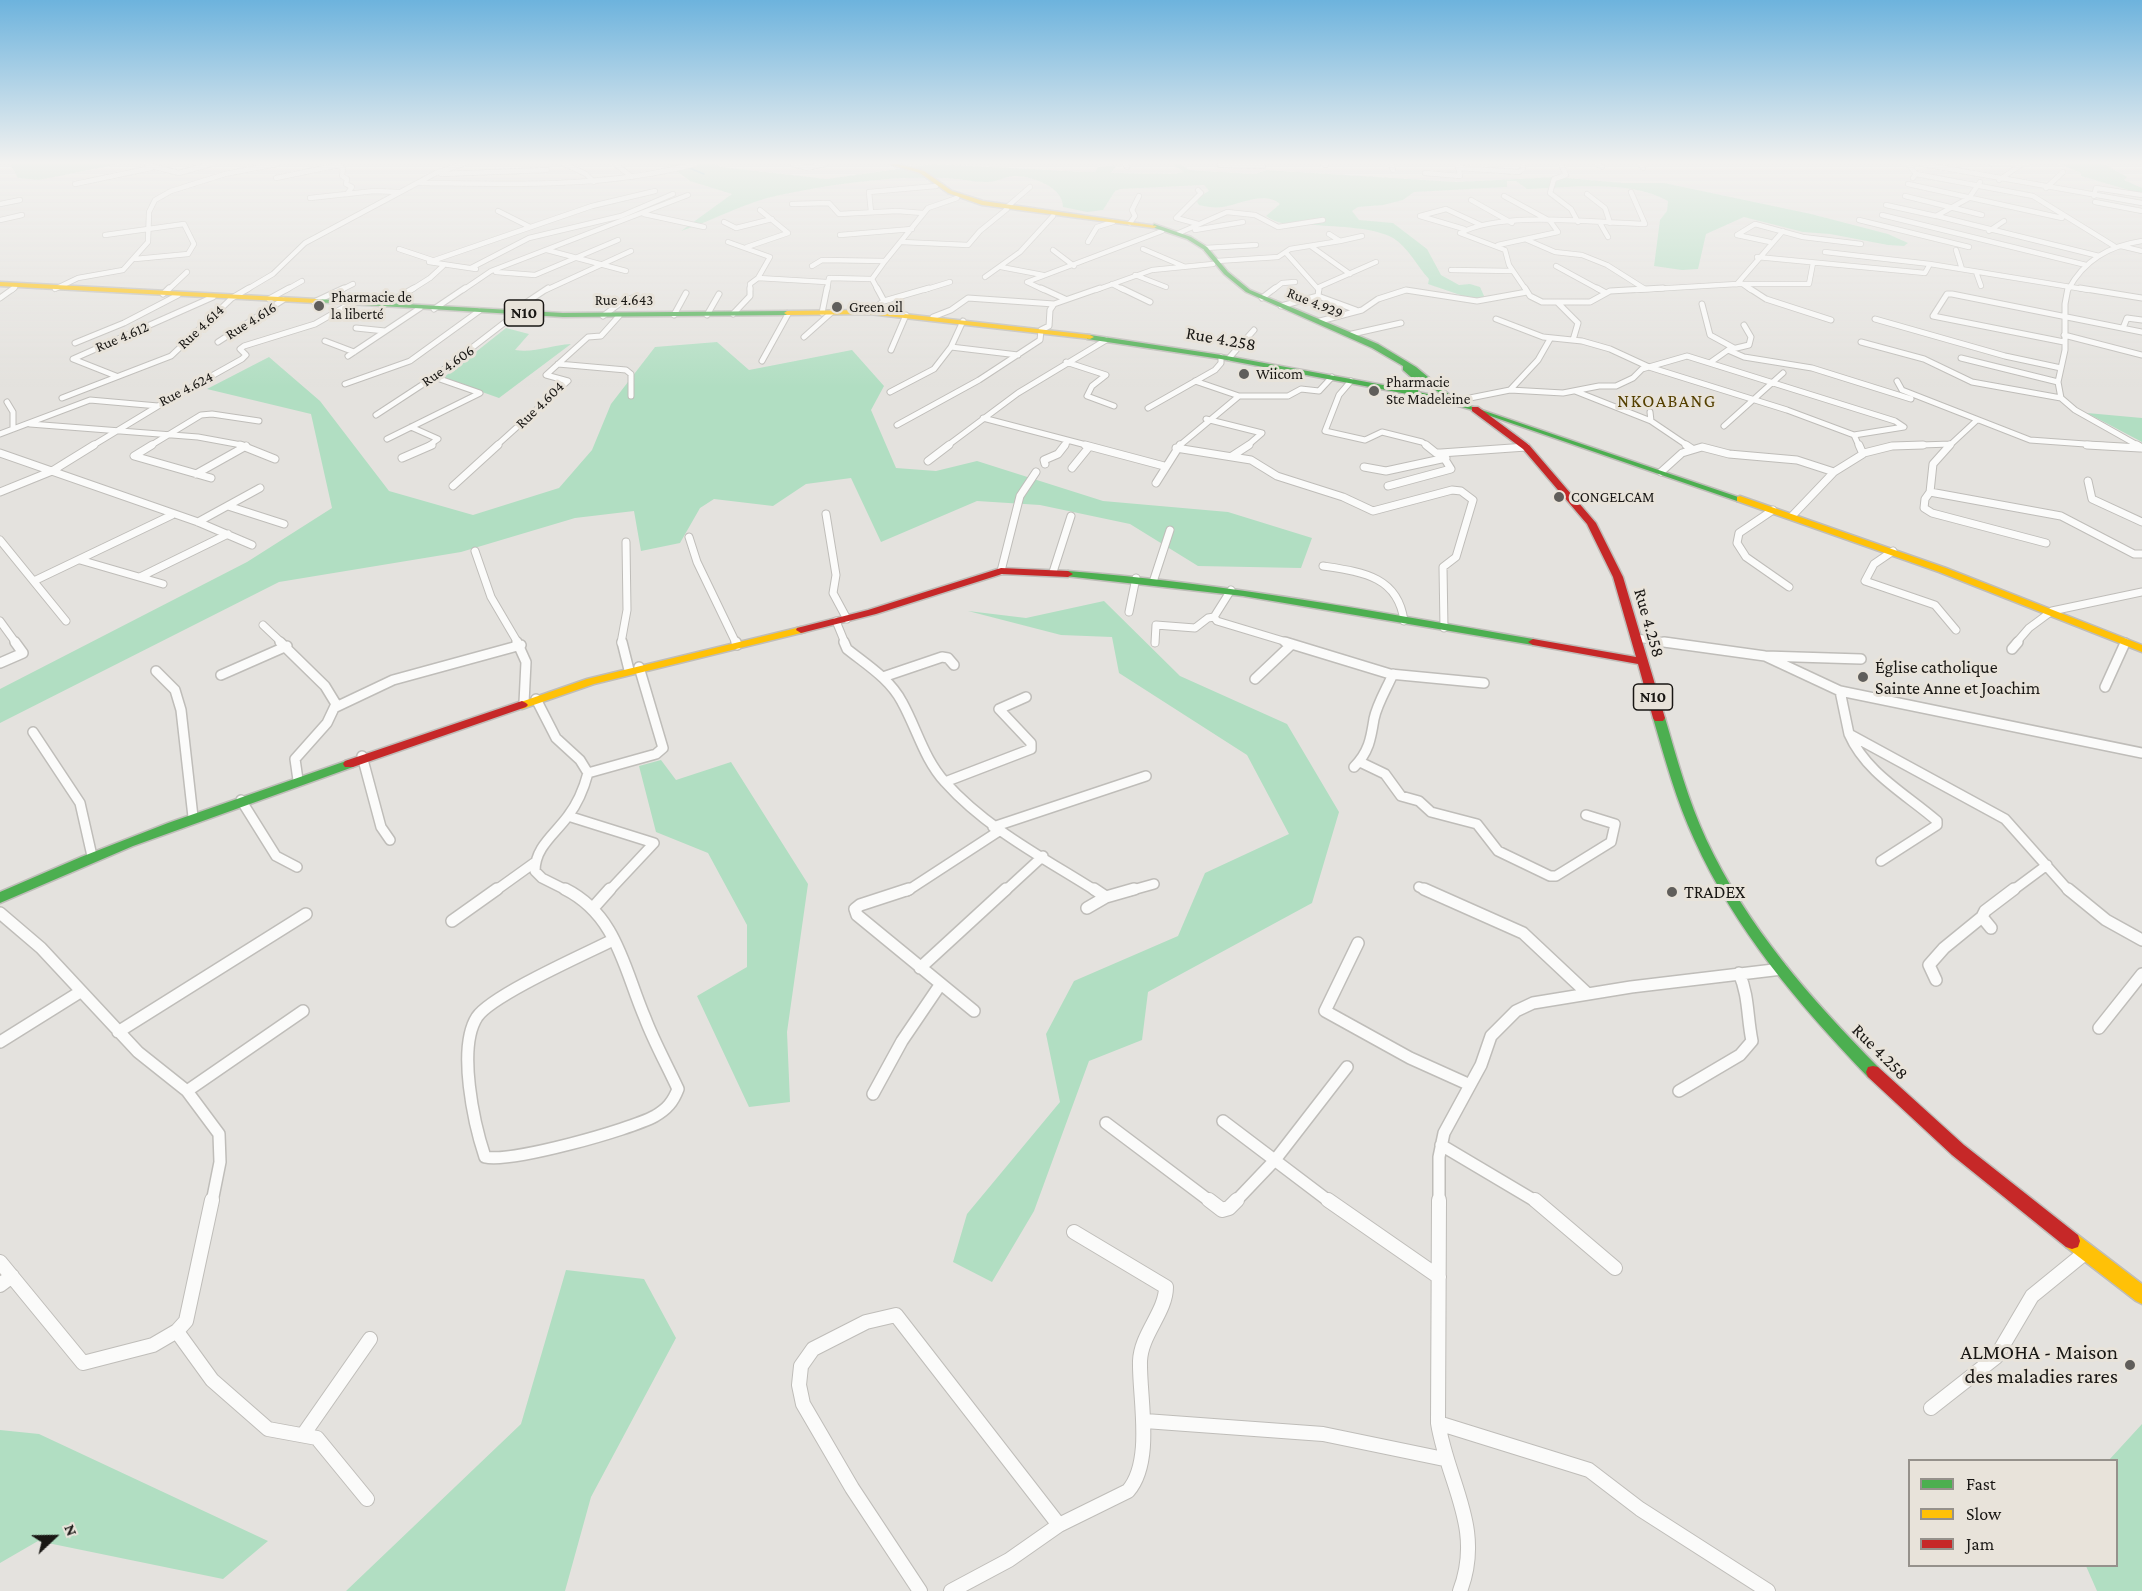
<!DOCTYPE html>
<meta charset="utf-8">
<style>
body{margin:0}
#map{position:relative;width:2142px;height:1591px;overflow:hidden;background:#e4e2de;font-family:"Crimson Pro",serif}
canvas{display:block}
.legend{position:absolute;left:1908px;top:1459px;width:210px;height:108px;box-sizing:border-box;background:#e8e3da;border:2px solid #95918b;margin:0;padding:8px 10px;list-style:none;font-size:18px;color:#191714}
.legend li{display:flex;align-items:center;gap:12px;height:30px}
.legend b{width:30px;border:2px solid #95918b}
.north{position:absolute;left:24px;top:1507px;width:60px;height:60px;-webkit-text-stroke:4px #e8e3da;paint-order:stroke;rotate:68deg;font-size:16px;font-weight:700;line-height:24px;text-align:center;color:#191714}
.north::after{content:'';display:block;margin:auto;width:21px;height:27px;background:#191714;clip-path:polygon(50% 0,100% 100%,50% 72%,0 100%)}
</style>
<div id="map">
<canvas width="2142" height="1591"></canvas>
<ul class="legend">
<li><b style="height:8px;background:#4caf50"></b>Fast</li>
<li><b style="height:8px;background:#ffc107"></b>Slow</li>
<li><b style="height:8px;background:#c62828"></b>Jam</li>
</ul>
<div class="north">N</div>
</div>
<script>
const ctx = document.querySelector('canvas').getContext('2d');
ctx.lineJoin = 'round';
function fill(path, color) {
  ctx.fillStyle = color;
  ctx.fill(path, 'evenodd');
}
function trace(path, color, width, dash) {
  ctx.strokeStyle = color;
  ctx.lineWidth = width;
  ctx.lineCap = dash ? 'butt' : 'round';
  ctx.setLineDash(dash || []);
  ctx.stroke(path);
}
function drawText(font, color, halo, rows, align = 'center') {
  ctx.font = font + ' "Crimson Pro",serif';
  ctx.lineWidth = 6;
  ctx.setLineDash([]);
  ctx.textBaseline = 'middle';
  ctx.strokeStyle = halo;
  ctx.fillStyle = color;
  for (const [text, x, y, turn = 0] of rows) {
    ctx.save();
    ctx.translate(x, y);
    ctx.rotate((+turn || 0) * Math.PI / 180);
    ctx.textAlign = isNaN(turn) ? turn : align;
    if (halo) ctx.strokeText(text, 0, 0);
    ctx.fillText(text, 0, 0);
    ctx.restore();
  }
}
const green = new Path2D(`
 M10,164h109l-80,16 -21,-2z
 M667,164h46l8,3 106,12 106,-15 153,8h9l3,-5 19,-2 -6,8 62,1 11,-2 -12,-8h9l8,6 66,4 11,-4 190,12 101,-5 65,6h42l147,31 77,20 20,9 -4,3 -16,-1 -58,-11 -27,-2 -59,-15 -38,17 -8,35 -16,1 -28,-4 6,-46 7,-9 1,-10c-39,-22 -99,-13 -141,-12l-11,-8h-9v6l-93,5 -11,8 -20,5 -25,2 -6,4 7,9 34,3 34,26 14,26 18,10 11,-1 10,3 5,11 -13,1 -44,-15 1,-5c-12,-13 -21,-32 -36,-41 -20,-11 -55,-11 -78,-13 -19,-2 -31,3 -49,-9l14,-12c-15,-13 -39,0 -57,3 -8,1 -16,0 -24,-2l-2,-3 3,-6 9,-5 -5,-6 -84,4 -5,2 -12,19 -16,2 -24,-5c0,-21 -32,-31 -49,-31 -10,1 -17,6 -27,6 -15,0 -30,-4 -45,-4 -53,-2 -111,6 -162,17 -35,7 -65,25 -99,36l51,-37 -42,-13z
 M2059,164h45l23,13 -3,3 18,8v6l-61,-18v-3z
 M506,328l23,6 -14,16c20,3 36,-5 56,-6l-72,54 -56,-20z
 M717,342l32,28 103,-20 32,36 -13,24 25,58 40,3 41,-10 126,40 125,11 84,26 -11,30 -103,-2 -68,-42 -90,-19 -63,-4 -96,41 -30,-64 -45,6 -33,22 -59,-7 -14,9 -20,35 -39,8 -7,-40 -59,7 -114,34 -182,30 -279,141v-34l247,-127 85,-54 -21,-94 -104,-25 62,-32 51,44 69,90 84,24 86,-27 33,-38 19,-46 44,-57z
 M2087,413l55,5v24z
 M1104,601l76,75 107,48 52,88 -27,91 -164,89 -6,48 -53,21 -55,150 -42,71 -39,-20 14,-48 93,-112 -14,-68 28,-53 104,-45 27,-63 84,-39 -42,-79 -128,-82 -7,-36 -51,-2 -93,-24 58,7z
 M661,760l15,20 55,-18 77,122 -21,148 3,70 -41,5 -52,-111 50,-29v-42l-39,-72 -52,-21 -17,-66z
 M566,1270l78,9 32,59 -85,159 -26,94h-219l175,-167z
 M2142,1424v167h-45l-11,-25h30v-106h-7z
 M0,1430l39,4 229,107 -45,38 -185,-38 -38,22z`);
const stream = new Path2D(`
 M680,164l24,10`);
const streetFar5 = new Path2D(`
 M338,164l5,5 -1,7 5,3 -1,5 6,3 -5,7
 M564,164l22,10 8,8
 M615,164l17,13
 M793,164l14,4 18,-4
 M1125,164l2,3
 M1323,164l3,1
 M1391,164l2,6
 M1561,164l5,11 -12,4 -4,14 21,16 7,13
 M1597,164l5,3
 M1640,164l3,4
 M1908,164l8,10 -3,4
 M1922,164l220,39
 M1992,164h36
 M147,165l32,8 32,-9
 M1220,165l43,1
 M1458,168l61,4 4,-3v-5
 M1425,173l35,3 -2,-12
 M441,174l106,-4
 M1916,174l117,22 81,50
 M276,178l63,-13
 M1999,180l23,-16
 M421,183c93,1 184,5 274,-19
 M75,184l76,-16
 M1908,184l154,34
 M2046,188l17,-16
 M1198,190l3,3 -25,25 22,6
 M1587,194l18,14 5,15
 M1905,196l77,19
 M2094,196l2,-8 46,7
 M310,198l64,-7 25,1
 M1471,200l41,23
 M2095,202l47,9
 M0,204l20,-4
 M792,204l37,-1 10,11 58,-3 26,2
 M1886,205l50,11
 M1007,207l23,-20
 M498,211l32,16
 M871,212l-2,-20 67,-6
 M644,214l60,13
 M1882,215l204,50
 M1420,216l26,-7 35,16
 M1420,216l44,13
 M1936,216l33,-18 11,-16
 M1937,216l162,40
 M0,220l22,-5
 M1859,220l110,27
 M724,222l12,6 36,-9
 M1130,223l5,-7 -3,-6 7,-14
 M1600,223l8,14
 M1195,230l48,-8
 M1989,231l15,-10
 M1179,233l48,-21 28,3 23,12 45,-7
 M105,235l79,-11 10,20 -6,10 -53,5
 M840,235l72,-6
 M1737,235l18,-11 48,13 58,7
 M1737,235l33,7
 M1525,239l30,13 27,3 25,10 38,24
 M1340,241l22,-5
 M728,242l42,15 -12,21 -8,6v6
 M902,242l66,3 12,-14 27,-22
 M1088,242l9,-15 16,-5
 M1498,245l60,-13 -8,-11 -46,-25
 M2121,246l21,5
 M747,247l41,-14 -28,-23
 M1312,247l38,27
 M1205,248l51,-3
 M399,249l33,11
 M1143,249l40,17
 M547,250l79,21
 M1053,250l21,16
 M1956,250l6,19
 M1825,252l105,12
 M1287,254l32,36
 M1757,257l168,16 5,-9 159,26
 M885,261l43,-53 29,-10
 M1217,261l61,-4 12,-8 50,-8 -11,-7
 M429,262l163,-56 63,-15
 M429,262l47,7
 M812,266l10,-6 63,1 -13,18 6,11
 M1556,266l44,24
 M1001,267l42,8
 M471,268l58,-30 92,-22 52,-22
 M1451,270l62,1
 M496,272l39,3 83,-35
 M1976,272l5,14
 M1135,275l31,12
 M985,277l35,-25 33,-36
 M758,278l68,4
 M1741,283l10,7
 M1112,284l12,6
 M1737,284l46,-53
 M1319,287l57,-25
 M55,289l23,-11 45,-8 25,-28 1,-30 6,-12 16,-9 54,-17 52,-10
 M12,290l3,-3
 M168,290l19,-18
 M246,290l27,-16 32,-31 131,-70 27,-9
 M286,290l16,-9
 M341,290l12,-6
 M411,290l19,-12 13,-12
 M463,290l28,-19 197,-76
 M546,290l85,-39
 M827,290l2,-12 43,1
 M924,290l26,-8
 M1044,290l-17,-8 135,-51
 M1096,290l56,-20 61,-6
 M1273,290l9,-7 13,-1
 M1526,290l-17,-25 -4,-15 -45,-17c45,-23 134,-10 185,-9l-14,-32
 M1636,290l101,-6h72l4,-21
 M2068,290c16,-30 41,-44 74,-49`);
const streetFar4 = new Path2D(`
 M1041,288l24,11
 M1121,288l29,14
 M1319,288l-1,8 38,14
 M1525,288l5,8 12,6h48l20,-11 53,-3
 M1597,288l9,5
 M1749,288l17,11 65,21
 M2068,288l-3,16v46l-7,32 3,16 14,12 64,36
 M2080,288l62,10
 M163,294l6,-6
 M0,298l14,-10
 M1262,298l13,-10
 M269,299l20,-11
 M884,301l45,-13
 M314,302l30,-14
 M1558,303l20,20 -5,17
 M1702,304l8,31 24,13
 M382,306l32,-18
 M1281,306l37,-10
 M434,309l31,-21
 M512,312l36,-24
 M869,312l15,-11 -7,-13
 M822,313l5,-25
 M733,314l17,-18v-8
 M674,315l12,-22
 M707,315l12,-21
 M603,316l20,-15 12,-4
 M933,317l18,-7 17,-12 86,6
 M1496,319l47,18 39,4 28,8 39,18 138,43 67,25 5,11
 M1875,319l130,37 56,12
 M963,321l-12,26 67,8
 M1320,321l42,-11 16,-11 28,-9 71,11 50,-9
 M356,328l29,3
 M2123,328l4,-10 15,2
 M1352,334l49,-11
 M2064,335l78,20
 M804,337l28,-25
 M325,341l29,11
 M218,342l65,-42
 M1861,342l63,17 48,23 89,16
 M2064,342l-131,-26 14,-22h5l190,38
 M75,343l49,-20 54,-28
 M891,350l15,-35
 M1728,350l16,7 68,11 99,31
 M348,356l72,-48
 M1229,358l25,-28
 M1961,358l97,24
 M762,361l26,-47
 M1066,362l40,13 -14,11 -5,10 27,10
 M1711,362l17,-12 21,-5 2,-8 -7,-12
 M558,364l68,6 5,4v22
 M116,376l-43,-17 140,-62
 M1351,381l-12,14 -14,36 40,9 17,-8 40,10 6,4
 M1897,381l5,9 128,50 83,6
 M345,384l65,-23 69,-50
 M1510,390l28,-30 12,-21
 M1575,391l76,30
 M890,392l44,-23 17,-22
 M1239,396h49l13,-7 18,2 13,-14
 M62,398l109,-42 61,-58 17,-10
 M1455,401l55,-11 53,3 36,-7h17l17,-8 9,-9 45,-13 208,65 9,6 -50,8
 M7,402l6,10v17
 M1148,408l67,-38 6,-7v-6
 M1650,412l1,9 37,25
 M376,415l58,-38 83,-64
 M983,418l107,28
 M1206,419l56,14 -15,13
 M30,424l168,13 49,9
 M897,425l82,-45 61,-40 1,-10 8,-4 1,-16 4,-6 46,-16
 M1724,426l59,-53
 M411,427l27,12 -10,7
 M0,434l90,-34 68,6 84,-47 4,-4 -6,-6 4,-3 71,-22 33,-19
 M387,439l93,-46 -46,-16
 M92,446l66,-40
 M150,446l51,-31 11,-1 47,7
 M496,446l72,-65 -22,-6 42,-38 13,-1 18,-20
 M947,446l71,-53 88,-53
 M1064,446l4,-5
 M1179,446l60,-50 -44,-15
 M1890,446l61,-2
 M1949,446l28,-26`);
const streetFar3 = new Path2D(`
 M152,445l-18,11 77,22
 M240,445l35,14
 M1085,445l79,21
 M1426,445l10,8h5
 M1686,445l6,4
 M1950,445l-17,19 -3,28 -5,7 -1,9 8,5 114,30
 M2087,445l53,3
 M2137,445l5,3
 M1176,448l75,12 26,16 66,21 30,14 79,-21 9,1 12,9 -17,57 -13,10 1,61
 M0,453l198,69 54,23
 M1864,453l28,-7 31,-1
 M1232,456l17,-11
 M402,458l30,-13
 M928,461l21,-16
 M1045,464l-1,-4 14,-6 7,-9
 M1364,467l22,4 60,-13
 M1072,468l17,-21
 M1661,472l21,-19 20,-6 27,7 68,6 37,12
 M196,474l50,-28
 M2088,481l4,18 50,23
 M1156,483l24,-38
 M453,486l45,-41
 M1388,486l63,-17 -10,-16 85,-6
 M0,492l52,-21 42,-26
 M1930,492l131,24 73,38h8
 M228,506l56,18
 M1773,510l-34,23 -2,10 9,14 43,30
 M826,514l10,61 -3,18 14,26
 M1792,516l42,-44 29,-18 -4,-9
 M198,522l62,-34
 M689,537l8,25 39,81
 M0,540l66,81
 M475,551l16,46 27,46
 M1893,551l-19,13 -9,17 70,24 21,25
 M80,560l83,24
 M1323,566c39,6 75,10 81,55
 M1001,571l19,-75 16,-24
 M1053,572l18,-56
 M140,577l88,-43
 M1154,579l16,-49
 M36,580l136,-65
 M1231,590l-17,27 3,4 73,22
 M1129,612l7,-34
 M0,621l16,22
 M836,621l9,22
 M263,625l19,18
 M1636,638l39,5
 M621,643l6,-33 -1,-68
 M1155,643l1,-18 39,3 13,-10 6,-1
 M2016,643l13,-15 23,-17 90,-19`);
const streetFar2 = new Path2D(`
 M280,642l45,44 11,18 -9,19 -32,36 3,21
 M517,642l9,20 -2,41
 M622,642l7,28
 M736,642l1,3
 M844,642l3,7c20,16 43,30 55,53 15,27 22,57 43,80 42,47 99,76 151,109
 M1285,642l105,32 94,9
 M1664,642l101,14 96,3
 M2012,649l6,-7
 M1765,656l75,35 302,62
 M0,663l23,-10 -8,-11
 M156,671l19,19 6,20 12,107
 M221,675l66,-29
 M883,677l59,-20 6,1 6,7
 M1255,679l37,-35
 M2105,687l20,-44
 M1840,691l9,43 156,85 64,72
 M536,699l20,39 24,22 8,13c-4,15 -10,30 -20,43 -13,18 -33,31 -33,55l7,7 26,13
 M336,707l57,-27 128,-35
 M33,732l47,71 12,53
 M1849,734c17,39 57,60 88,87v4l-56,36
 M362,756l19,71 9,13
 M1360,762l25,12 16,22 18,5 12,11 46,12 21,27 52,25h6l55,-34 4,-18 -29,-9
 M1354,767c15,-15 17,-29 20,-48 3,-15 13,-31 19,-45
 M588,773l68,-19 7,-6 -24,-81
 M945,782l86,-33v-6l-32,-34 27,-12
 M241,800l35,56 21,11
 M568,816l86,27 -45,48
 M993,827l153,-51
 M1419,887l9,4
 M495,891l39,-28
 M907,891l92,-60
 M1005,891l38,-35
 M1129,891l25,-7
 M2012,891l35,-26`);
const streetFar1 = new Path2D(`
 M565,889c52,26 59,80 80,129 9,24 22,47 33,71 -5,13 -11,20 -23,27 -26,14 -144,47 -170,41 -11,-33 -28,-109 -8,-140 15,-22 108,-63 136,-77
 M909,889l-49,16 -5,4 2,6 117,96
 M1094,889l12,8
 M1424,889l99,44 65,61
 M2068,889l38,31 36,20
 M593,908l17,-19
 M1087,908l19,-11 28,-8
 M0,913l41,35 97,104 49,39 32,43 1,28 -8,40
 M452,921l45,-32
 M1991,928l-9,-11 3,-6 29,-22
 M1358,943l-33,68 85,47 60,27
 M920,968l86,-79
 M1936,980l-7,-15 15,-17 38,-31
 M2099,1028l43,-54
 M118,1032l188,-118
 M0,1042l80,-50
 M187,1091l116,-80
 M1679,1091l61,-36 12,-14c-5,-24 -3,-45 -13,-68
 M873,1094l29,-53 38,-56
 M1223,1121l107,81
 M1106,1123l105,79
 M1441,1145l96,57
 M1235,1202l40,-42 72,-93
 M1439,1202v-45l5,-24 37,-68 10,-29 25,-25 17,-8 98,-16 151,-18`);
const street = new Path2D(`
 M1209,1200l13,10 7,-2 8,-8
 M1328,1200l111,77
 M1439,1200l-1,223c10,61 46,105 22,168
 M1535,1200l80,68
 M0,1262l83,101 70,-18 24,-14 9,-10 26,-121
 M0,1285l12,-9
 M178,1333l34,47 56,49 49,9 50,61
 M1931,1408l65,-51 36,-61 54,-44
 M1145,1421l178,13 121,25
 M1438,1423l151,47 51,39 128,82
 M303,1435l67,-96
 M920,1591l-68,-103 -49,-84 -4,-19 2,-19 12,-17 53,-27 30,-7 163,210
 M951,1591l58,-31 50,-35 69,-34c26,-30 11,-94 12,-130 1,-27 26,-49 26,-74l-92,-55`);
const fast = new Path2D(`
 M1154,224l37,13 16,10 21,25 22,18 128,54 38,23 42,35 286,97 -1,2h-6l-261,-90 -42,-12 -213,-40 -134,-20v-4h3l131,20 189,35 1,-13 -8,-7v-4l-31,-18 -126,-56 -22,-18 -21,-25 -16,-10 -35,-12zM1419,377l27,21 -28,-6z
 M316,299l247,14 224,-2 3,2 -3,2 -224,2 -249,-15 -1,-1z
 M1068,571c157,12 310,41 465,68l5,3 -5,3 -290,-49 -178,-20 -2,-2z
 M1659,714l6,4c12,41 23,82 41,121 41,88 105,160 172,228l2,5 -2,5 -5,1 -5,-1c-69,-72 -133,-147 -174,-238 -18,-39 -29,-80 -41,-121z
 M349,760l4,1 2,3 -2,3 -220,79 -133,57v-11l81,-35 87,-34z`);
const slow = new Path2D(`
 M889,164h9l26,7 28,20 31,10 174,25 -3,2 -172,-23 -34,-12 -28,-20z
 M0,282l316,17 3,2 -3,2 -316,-17z
 M869,310l221,25 4,2 -4,2 -221,-25 -82,1 -3,-2 3,-2z
 M1740,496l206,72 196,77v7l-203,-80 -202,-71v-4z
 M801,627l4,1v4l-211,52 -72,25 -6,-4 2,-2 69,-24z
 M2072,1233l6,2 64,49v20l-6,-3 -70,-54 -2,-6 2,-6z`);
const jam = new Path2D(`
 M1472,407h6l51,38 67,78 27,54 42,141 -2,3h-8l-2,-3 -15,-54 -105,-19 -5,-3 5,-3 103,18 -23,-80 -26,-53 -64,-75 -51,-38z
 M1001,568l67,3 5,3 -5,3 -66,-3 -126,40 -75,19 -5,-3 1,-2 71,-18z
 M522,701l4,2 2,2 -2,2 -173,60h-8l-2,-3 2,-3z
 M1873,1066l5,1 86,78 114,90 2,6 -2,6 -6,2 -6,-2 -114,-92 -84,-78 -2,-5 2,-5z`);
const markers = [
 [319,306,6,"#605e5b"],
 [837,307,6,"#605e5b"],
 [1244,374,6,"#605e5b"],
 [1374,391,6,"#605e5b"],
 [1559,497,6,"#605e5b"],
 [1863,677,6,"#605e5b"],
 [1672,892,6,"#605e5b"],
 [2130,1365,6,"#605e5b"]
];
const farPoinames = [
 ["Pharmacie de",331,297],
 ["la liberté",331,314],
 ["Green oil",849,307],
 ["Wiicom",1256,374],
 ["Pharmacie",1386,382],
 ["Ste Madeleine",1386,399],
 ["CONGELCAM",1571,497]
];
const farStreetnames = [
 ["Rue 4.643",624,300],
 ["Rue 4.929",1315,303,22],
 ["Rue 4.616",251,321,-32],
 ["Rue 4.614",201,327,-43],
 ["Rue 4.612",122,337,-23],
 ["Rue 4.606",448,366,-35],
 ["Rue 4.624",186,389,-27],
 ["Rue 4.604",540,405,-44]
];
const shields = [
 [524,313,39],
 [1653,697,39]
];
const shieldNames = [
 ["N10",524,313],
 ["N10",1653,697]
];
const streetNames = [
 ["Rue 4.258",1221,339,10],
 ["Rue 4.258",1649,623,74],
 ["Rue 4.258",1880,1052,45]
];
const farQuarternames = [
 ["NKOABANG",1667,401]
];
const poiNames = [
 ["Église catholique",1875,667],
 ["Sainte Anne et Joachim",1875,688],
 ["TRADEX",1684,892]
];
const nearPoinames = [
 ["ALMOHA - Maison",2118,1353],
 ["des maladies rares",2118,1377]
];
fill(green, '#b1dec2');
trace(stream, '#54b2cc', 1.5);
trace(streetFar5, '#bfbdb9', 6);
trace(streetFar4, '#bfbdb9', 7);
trace(streetFar3, '#bfbdb9', 9);
trace(streetFar2, '#bfbdb9', 12);
trace(streetFar1, '#bfbdb9', 14);
trace(street, '#bfbdb9', 16);
trace(fast, '#bfbdb9', 3);
trace(slow, '#bfbdb9', 3);
trace(jam, '#bfbdb9', 3);
trace(streetFar5, '#fbfbfa', 4.5);
trace(streetFar4, '#fbfbfa', 5);
trace(streetFar3, '#fbfbfa', 7);
trace(streetFar2, '#fbfbfa', 9);
trace(streetFar1, '#fbfbfa', 11);
trace(street, '#fbfbfa', 14);
fill(fast, '#4caf50');
fill(slow, '#ffc107');
fill(jam, '#c62828');
const sky = ctx.createLinearGradient(0, 0, 0, 387);
sky.addColorStop(0, '#6db3dd');
sky.addColorStop(0.42, '#f3f2f0');
sky.addColorStop(1, '#f3f2f000');
ctx.fillStyle = sky;
ctx.fillRect(0, 0, 2142, 387);
for (const [x, y, r, color] of markers) {
  const dot = new Path2D();
  dot.arc(x, y, r, 0, 2 * Math.PI);
  ctx.fillStyle = color;
  ctx.fill(dot);
  trace(dot, '#e8e3da', 2);
}
drawText('15px', '#191714', '#e8e3da', farPoinames, 'left');
drawText('15px', '#191714', '#e8e3da', farStreetnames);
for (const [x, y, w] of shields) {
  const box = new Path2D();
  box.roundRect(x - w / 2, y - 13, w, 26, 4.5);
  ctx.fillStyle = '#e8e3da';
  ctx.fill(box);
  trace(box, '#191714', 1.5);
}
drawText('bold 16px', '#191714', null, shieldNames);
drawText('18px', '#191714', '#e8e3da', streetNames);
ctx.letterSpacing = '1.5px';
drawText('18px', '#554000', '#e8e3da', farQuarternames);
ctx.letterSpacing = '0px';
drawText('18px', '#191714', '#e8e3da', poiNames, 'left');
drawText('21px', '#191714', '#e8e3da', nearPoinames, 'right');
</script>
